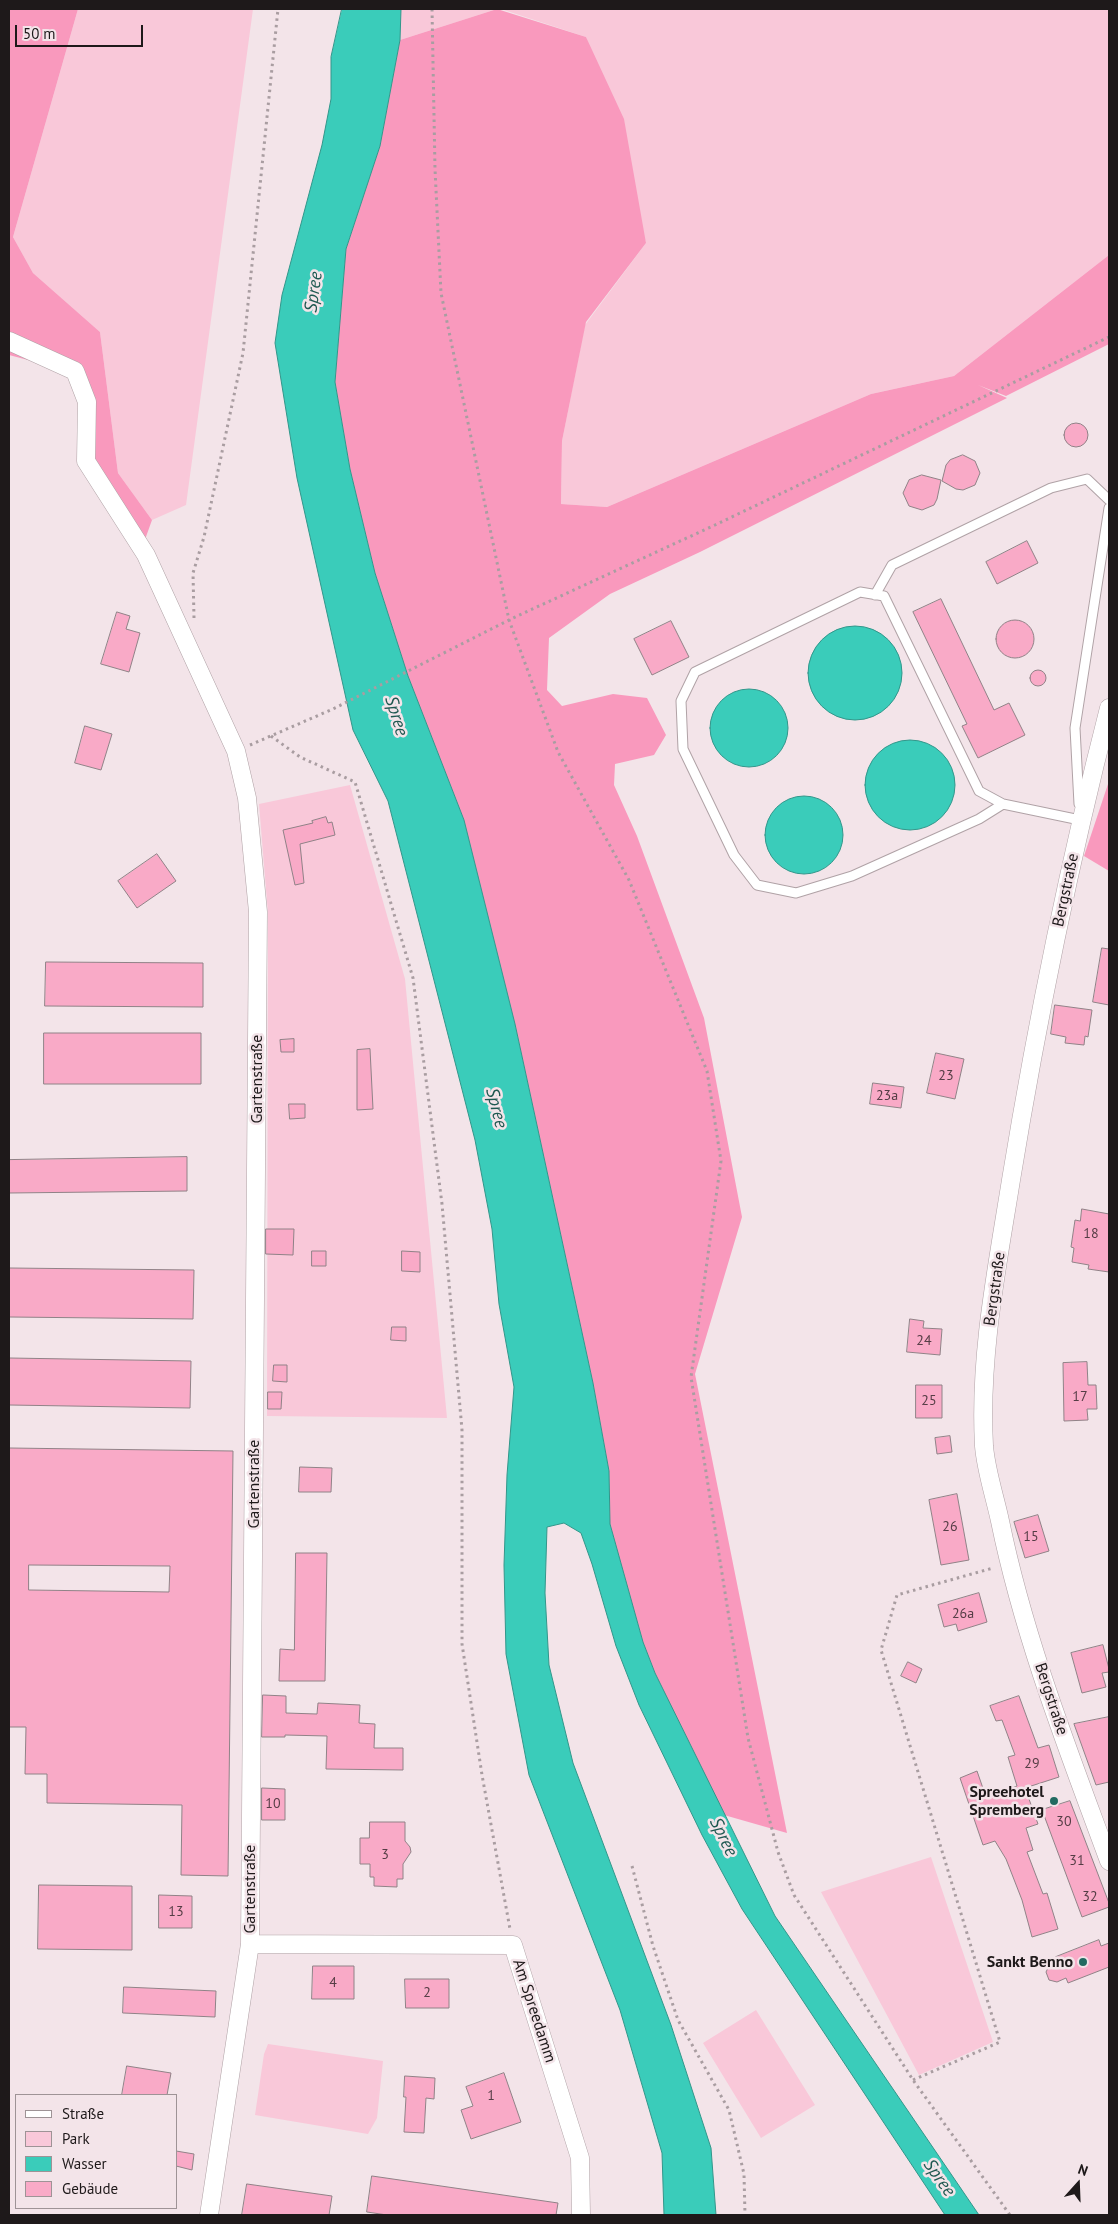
<!DOCTYPE html>
<meta charset="utf-8">
<style>
body{margin:0}
#map{position:relative;width:1118px;height:2224px;overflow:hidden;background:#f3e4e9;font-family:"PT Sans",sans-serif}
canvas{display:block}
.frame{position:absolute;inset:0;border:10px solid #1e191a;pointer-events:none}
.legend{position:absolute;left:15px;top:2094px;width:162px;height:115px;box-sizing:border-box;background:#f3e4e9;border:1px solid #9e9396;margin:0;padding:6px 9px;list-style:none;font-size:15px;color:#1e191a}
.legend li{display:flex;align-items:center;gap:10px;height:25px}
.legend b{width:25px;border:1px solid #9e9396}
.north{position:absolute;left:1053px;top:2159px;width:50px;height:50px;-webkit-text-stroke:4px #f3e4e9;paint-order:stroke;rotate:20deg;font-size:14px;font-weight:700;line-height:20px;text-align:center;color:#1e191a}
.north::after{content:'';display:block;margin:auto;width:18px;height:22px;background:#1e191a;clip-path:polygon(50% 0,100% 100%,50% 72%,0 100%)}
.scale{position:absolute;left:15px;top:25px;width:128px;height:22px;box-sizing:border-box;border:2px solid #1e191a;border-top:0;padding-left:6px;font-size:15px;line-height:18px;white-space:nowrap;color:#1e191a;-webkit-text-stroke:4px #f3e4e9;paint-order:stroke}
</style>
<div id="map">
<canvas width="1118" height="2224"></canvas>
<div class="frame"></div>
<ul class="legend">
<li><b style="height:6px;background:#fff"></b>Straße</li>
<li><b style="height:14px;background:#f9c8d9"></b>Park</li>
<li><b style="height:14px;background:#3accba"></b>Wasser</li>
<li><b style="height:14px;background:#f9aac7"></b>Gebäude</li>
</ul>
<div class="north">N</div>
<div class="scale">50 m</div>
</div>
<script>
const ctx = document.querySelector('canvas').getContext('2d');
ctx.lineJoin = 'round';
function fill(path, color) {
  ctx.fillStyle = color;
  ctx.fill(path, 'evenodd');
}
function trace(path, color, width, dash) {
  ctx.strokeStyle = color;
  ctx.lineWidth = width;
  ctx.lineCap = dash ? 'butt' : 'round';
  ctx.setLineDash(dash || []);
  ctx.stroke(path);
}
function drawText(font, color, halo, rows, align = 'center') {
  ctx.font = font + ' "PT Sans",sans-serif';
  ctx.lineWidth = 5;
  ctx.setLineDash([]);
  ctx.textBaseline = 'middle';
  ctx.strokeStyle = halo;
  ctx.fillStyle = color;
  for (const [text, x, y, turn = 0] of rows) {
    ctx.save();
    ctx.translate(x, y);
    ctx.rotate((+turn || 0) * Math.PI / 180);
    ctx.textAlign = isNaN(turn) ? turn : align;
    if (halo) ctx.strokeText(text, 0, 0);
    ctx.fillText(text, 0, 0);
    ctx.restore();
  }
}
const green = new Path2D(`
 M78,9h175l-67,496 -34,15 -34,-47 -18,-141 -67,-59 -20,-36z
 M401,9h96l-97,31z
 M501,9h608v246l-155,121 -83,18 -264,113 -46,-3 1,-63 23,-116 61,-82 -60,-206z
 M350,785l55,194 42,439 -180,-2 1,-503 -9,-109z
 M931,1857l62,185 -74,33 -98,-183z
 M756,2010l59,95 -54,33 -58,-95z
 M268,2044l115,17 -6,57 -9,16 -113,-19 9,-61z`);
const forest = new Path2D(`
 M9,9h69l-65,228 20,36 67,59 18,141 34,47 -14,39 -58,-98 3,-59 -17,-32 -57,-15z
 M497,9l89,28 38,82 22,124 -60,79 -24,119 -1,63 46,3 264,-113 83,-18 155,-121v89l-103,52 -28,-11 29,13 -307,154 -90,42 -61,44 -2,52 15,16 51,-12 34,4 19,37 -12,20 -39,9 -1,21 23,51 67,182 38,199 -47,157 92,459 -63,-18 -69,-142 -12,-31 -24,-85 -9,-33 -1,-53 -16,-88 -78,-359 -51,-204 -56,-144 -33,-103 -25,-104 -15,-87 11,-133 34,-103 20,-106z
 M1109,781v90l-25,-15z`);
const water = new Path2D(`
 M342,9h59l-1,31 -20,106 -34,103 -11,133 15,87 25,104 33,103 56,144 51,204 78,359 16,88 1,53 33,118 12,31 120,243 204,299h-34l-203,-306 -40,-74 -63,-130 -23,-59 -24,-82 -11,-31 -17,-10 -17,4 -2,66 4,72 24,98 98,262 40,123 5,67h-52l-2,-62 -42,-143 -91,-235 -23,-121 -2,-89 3,-90 7,-88 -15,-83 -7,-75 -17,-89 -87,-339 -35,-71 -56,-252 -22,-135 7,-48 40,-150 9,-46v-42z
 M808 673a47 47 0 1 1 94 0a47 47 0 1 1-94 0Z
 M710 728a39 39 0 1 1 78 0a39 39 0 1 1-78 0Z
 M865 785a45 45 0 1 1 90 0a45 45 0 1 1-90 0Z
 M765 835a39 39 0 1 1 78 0a39 39 0 1 1-78 0Z`);
const building = new Path2D(`
 M1064 435a12 12 0 1 1 24 0a12 12 0 1 1-24 0Z
 M963,455l12,6 5,12 -5,12 -12,5 -7,-1 -14,-8 4,-16 4,-5z
 M922,475l19,5 -4,19 -3,6 -12,5 -13,-4 -6,-13 6,-13z
 M1027,541l11,22 -41,21 -11,-22z
 M941,599l53,111 15,-7 16,32 -47,23 -16,-32 5,-2 -54,-112z
 M117,612l13,4 -4,13 14,4 -11,39 -28,-8z
 M996 639a19 19 0 1 1 38 0a19 19 0 1 1-38 0Z
 M671,621l18,36 -37,18 -18,-36z
 M1030 678a8 8 0 1 1 16 0a8 8 0 1 1-16 0Z
 M85,726l27,8 -11,36 -26,-7z
 M326,817l2,6 4,-1 3,13 -35,9 4,39 -9,2 -12,-55 30,-7 -1,-2z
 M157,854l19,27 -39,27 -19,-27z
 M1102,948l7,1v56l-16,-3z
 M46,962l157,1v44l-158,-1z
 M1055,1005l37,5 -4,27 -3,-1 -1,9 -19,-2 1,-6 -15,-3z
 M44,1033h157v51h-157z
 M294,1039v13h-13l-1,-12z
 M370,1049l3,60 -16,1v-60z
 M936,1053l28,6 -9,40 -28,-6z
 M873,1083l31,4 -3,21 -31,-4z
 M289,1104h16v14l-15,1z
 M187,1157v34l-178,2v-33z
 M1082,1209l27,5v58l-21,-3 1,-4 -17,-3 2,-14 -3,-1 4,-27 5,1z
 M266,1229h28l-1,26 -27,-1z
 M312,1251h14v15h-14z
 M402,1251l18,1v20l-18,-1z
 M9,1268l185,2 -1,49 -184,-2z
 M910,1319l14,2 -1,7 19,1 -2,26 -33,-3z
 M392,1327h14v14l-15,-1z
 M9,1358l182,3 -1,47 -181,-3z
 M1087,1362l1,23h8l1,24h-10l1,11 -24,1 -1,-58z
 M274,1365h13v17l-14,-1z
 M916,1385h26v33h-26z
 M268,1392h14l-1,17h-13z
 M950,1436l2,16 -15,2 -2,-16z
 M9,1448l224,3 -5,425 -47,-1 1,-70 -135,-2v-29h-22l1,-47h-17zM29,1565l141,1 -1,26 -140,-2z
 M300,1467l32,1 -1,24h-32z
 M957,1494l12,66 -28,5 -12,-65z
 M1038,1515l11,36 -24,7 -11,-36z
 M296,1553h31l-2,128h-46l1,-32 14,1z
 M979,1593l8,29 -29,9 -2,-7 -12,3 -6,-22z
 M1103,1645l6,24v3l-7,1 4,14 -24,6 -11,-40z
 M908,1662l14,7 -6,14 -15,-7z
 M263,1695l23,1v17l31,1 1,-11 42,2 -1,18 16,1 -1,24h29v22l-77,-1 1,-33 -42,-1v2h-23z
 M1019,1696l19,52 11,-3 10,32 -34,11 13,36 -12,4 7,22 -6,2 16,42 4,-1 11,36 -26,8 -10,-37 -16,-41 -11,-18 -12,4 -23,-67 17,-7 9,26 31,-11 -9,-29 7,-2 -13,-35 -6,1 -6,-15z
 M1109,1717v65l-13,3 -22,-61z
 M262,1788l23,1v31h-23z
 M1070,1801l39,102v4l-27,10 -40,-107z
 M370,1822h35v19l5,6 1,5 -8,12v15h-6v8l-23,-1v-9h-4v-13h-10v-26h9z
 M39,1885l93,1v64l-94,-1z
 M159,1895l33,1v32h-33z
 M1099,1940l2,6 8,-3v24l-41,16 -2,-5 -9,4 -8,-2 -3,-8 3,-6 10,-4 -3,-5z
 M313,1966h41v33h-42z
 M405,1979h44v29h-43z
 M124,1987l92,4 -1,26 -92,-4z
 M127,2066l44,7 -4,22h-45z
 M504,2073l17,49 -50,17 -10,-29 12,-4 -7,-19z
 M405,2076l30,2 -1,21 -8,-1 -2,35 -20,-1 2,-35h-2z
 M176,2151l18,3 -2,16 -16,-4z
 M372,2176l186,27 -2,12h-169l-20,-3z
 M247,2184l85,12 -3,19h-87z`);
const path = new Path2D(`
 M432,9l3,160 6,124 68,327 49,132 71,128 78,191 14,90 -30,216 57,361 30,114 16,43 119,185 97,135
 M194,618l-1,-45 11,-36 39,-184 35,-344
 M271,736l29,21 55,25 58,196 29,226 20,226v214l20,131 28,154
 M250,745l83,-36 180,-91 202,-93 394,-188
 M632,1866l21,80 25,74 51,90 15,64 1,41
 M913,2080l87,-38 -119,-392 16,-55 96,-27`);
const service = new Path2D(`
 M875,595l17,-30 159,-77 36,-9 22,21
 M1003,804l-24,15 -127,57 -56,17 -39,-8 -23,-30 -51,-106 -2,-48 14,-29 165,-80 24,4 95,195 24,13 77,16v-3
 M1079,804l-4,-76 34,-220`);
const minor = new Path2D(`
 M9,341l66,30 12,31 -1,59 60,94 90,196 11,47 11,114 -8,1032 -41,271
 M1109,708c-40,156 -72,313 -98,472 -14,88 -32,176 -27,266 2,25 11,51 16,75 24,117 68,229 109,340
 M250,1944l263,1 67,213 1,57`);
const markers = [
 [1054,1801,5,"#226a61"],
 [1083,1962,5,"#226a61"]
];
const numberNames = [
 ["23",946,1076],
 ["23a",887,1096],
 ["18",1091,1234],
 ["24",924,1341],
 ["17",1080,1397],
 ["25",929,1401],
 ["26",950,1527],
 ["15",1031,1537],
 ["26a",963,1614],
 ["29",1032,1764],
 ["10",273,1804],
 ["30",1064,1822],
 ["3",385,1855],
 ["31",1077,1861],
 ["32",1090,1897],
 ["13",176,1912],
 ["4",333,1983],
 ["2",427,1993],
 ["1",491,2096]
];
const streetNames = [
 ["Bergstraße",1066,890,-78],
 ["Gartenstraße",257,1079,-90],
 ["Bergstraße",995,1289,-82],
 ["Gartenstraße",254,1484,-90],
 ["Bergstraße",1051,1699,72],
 ["Gartenstraße",250,1889,-90],
 ["Am Spreedamm",534,2011,72]
];
const poiNames = [
 ["Spreehotel",1044,1792],
 ["Spremberg",1044,1810],
 ["Sankt Benno",1073,1962]
];
const waterNames = [
 ["Spree",314,292,-82],
 ["Spree",396,716,73],
 ["Spree",496,1108,76],
 ["Spree",723,1837,64],
 ["Spree",939,2178,55]
];
fill(green, '#f9c8d9');
fill(forest, '#f999bd');
fill(water, '#3accba');
trace(water, '#32968a', 1);
fill(building, '#f9aac7');
trace(building, '#908287', 1);
trace(service, '#b0a2a6', 11);
trace(minor, '#b0a2a6', 19);
trace(path, '#a99da1', 3, [2.5, 4]);
trace(service, '#fff', 9);
trace(minor, '#fff', 18);
for (const [x, y, r, color] of markers) {
  const dot = new Path2D();
  dot.arc(x, y, r, 0, 2 * Math.PI);
  ctx.fillStyle = color;
  ctx.fill(dot);
  trace(dot, '#f3e4e9', 2);
}
drawText('14px', '#553d45', null, numberNames);
drawText('16px', '#1e191a', '#f3e4e9', streetNames);
drawText('bold 16px', '#1e191a', '#f3e4e9', poiNames, 'right');
drawText('italic 18px', '#1e5850', '#f3e4e9', waterNames);
</script>
